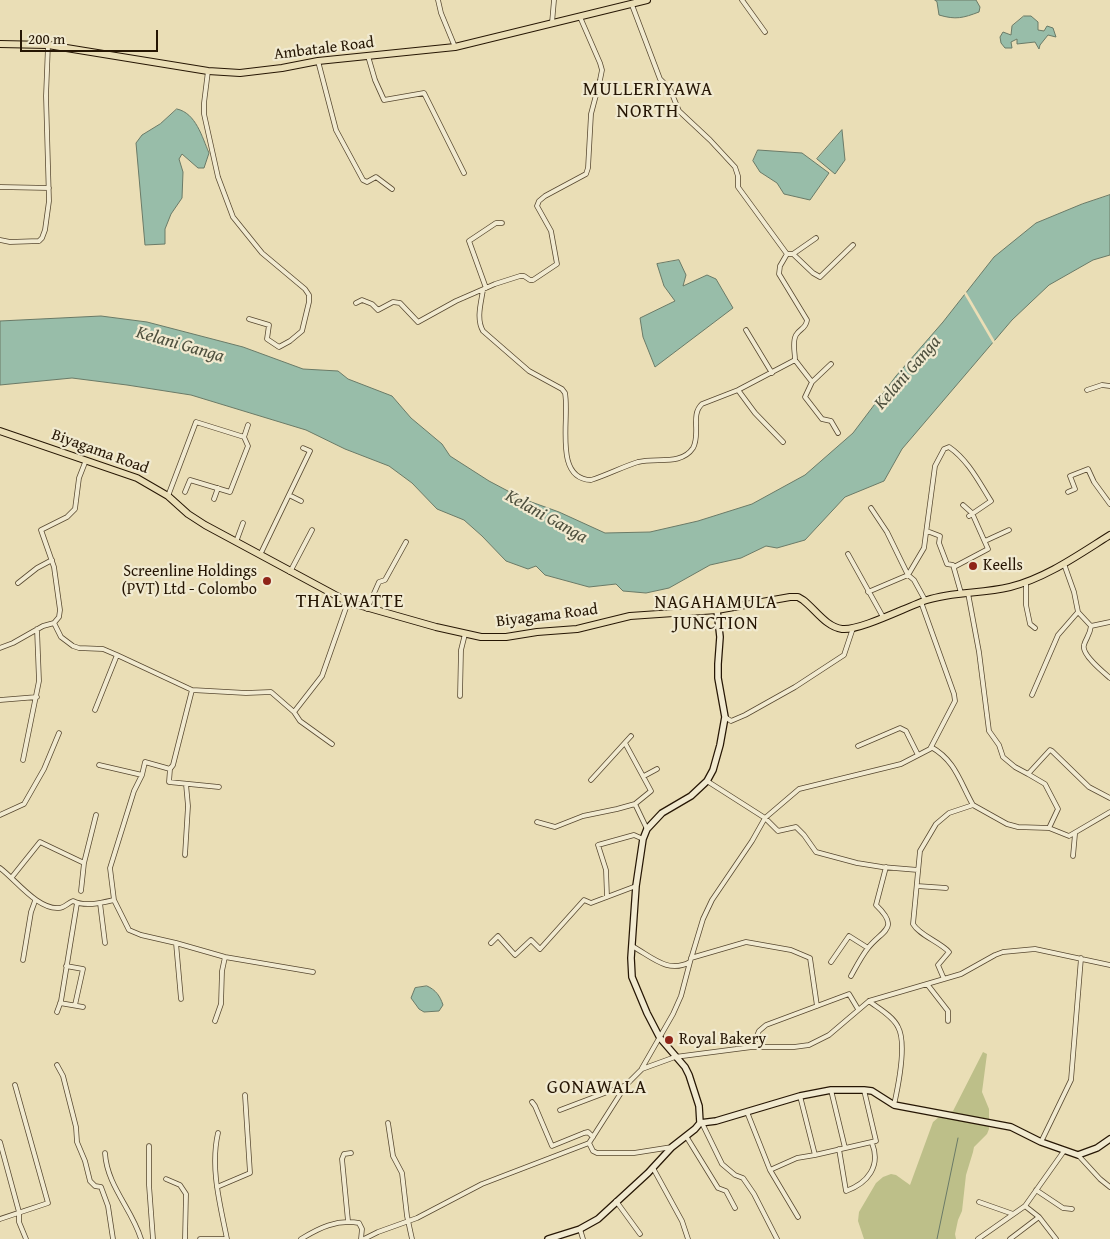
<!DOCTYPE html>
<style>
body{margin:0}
#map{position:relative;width:1110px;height:1239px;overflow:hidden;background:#eadeb6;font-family:"Gentium Book Plus",serif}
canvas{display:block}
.scale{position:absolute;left:20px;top:30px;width:138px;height:22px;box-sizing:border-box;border:2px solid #261604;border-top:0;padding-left:6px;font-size:15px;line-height:18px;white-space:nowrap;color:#261604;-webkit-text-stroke:4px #f1ead0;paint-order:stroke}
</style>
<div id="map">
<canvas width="1110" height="1239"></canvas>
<div class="scale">200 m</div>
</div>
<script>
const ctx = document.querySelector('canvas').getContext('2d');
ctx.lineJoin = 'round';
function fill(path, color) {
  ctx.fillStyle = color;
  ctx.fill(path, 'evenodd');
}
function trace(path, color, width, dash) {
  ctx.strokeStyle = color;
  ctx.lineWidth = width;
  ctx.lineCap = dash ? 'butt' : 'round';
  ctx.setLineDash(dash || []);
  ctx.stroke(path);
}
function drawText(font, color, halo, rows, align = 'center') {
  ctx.font = font + ' "Gentium Book Plus",serif';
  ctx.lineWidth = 4.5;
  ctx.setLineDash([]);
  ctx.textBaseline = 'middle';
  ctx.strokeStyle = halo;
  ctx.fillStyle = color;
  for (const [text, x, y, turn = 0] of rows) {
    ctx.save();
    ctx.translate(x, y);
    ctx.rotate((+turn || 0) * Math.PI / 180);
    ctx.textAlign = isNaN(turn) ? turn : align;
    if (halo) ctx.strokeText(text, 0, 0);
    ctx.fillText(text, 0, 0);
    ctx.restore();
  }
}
const green = new Path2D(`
 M983,1052l4,2 -5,38 7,17v20l-2,5 -13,13 -1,5 -7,23 -4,36 -4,9 -3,14 1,5h-92l-6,-18 1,-9 17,-29 7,-6 8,-3 5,1 14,10 23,-63 6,-5 14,-6z`);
const water = new Path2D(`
 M935,0h41l4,7 -1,5c-16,6 -23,8 -40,3l-2,-13z
 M1024,16h7l7,6v8l6,1 3,-5 6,2 3,9 -8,-2 -8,10 -1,4 -4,-7 -18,2v-5l-6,3 1,6h-7l-4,-5 -1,-6 3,-5 8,3 1,-9z
 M177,109c19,4 25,28 32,44l-5,15h-6l-16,-14 -3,5 4,13 -1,26 -11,16 -6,15v15l-20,1 -9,-102 6,-8 18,-11z
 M842,130l3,30 -10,14 -18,-15z
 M758,150l44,3 27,20 -19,27 -26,-6 -7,-11 -17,-11 -7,-11z
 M1110,195v60l-17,5 -44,25 -37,35 -110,129 -18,32 -39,16 -40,43 -28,8 -11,-2 -25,12 -31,7 -41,23 -23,5 -23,-2 -7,-7 -27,3 -44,-12 -9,-9 -8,3 -22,-8 -24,-25 -18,-16 -27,-11 -25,-26 -23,-17 -44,-17 -39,-19 -115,-35 -64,-10 -55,-7 -72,7v-64l101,-5 46,6 96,25 60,22 35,2 10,8 44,17 19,22 31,26 8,12 39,25 34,18 36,13 46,21 45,-1 48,-11 54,-17 53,-29 48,-42 43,-57 47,-54 51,-65 42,-34 46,-19z
 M679,260l7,15 -3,11 24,-11 9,4 17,29 -78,59 -12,-30 -3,-19 35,-17 -11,-15 -7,-22z
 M427,986c9,4 13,10 16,19l-4,6 -15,1 -5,-3 -8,-11 4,-10z`);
const pier = new Path2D(`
 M965,290l31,53 -2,2 -31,-53z`);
const stream = new Path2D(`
 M937,1239l21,-101`);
const street = new Path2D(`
 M438,0l3,13 14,34
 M742,0l23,32
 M632,5l28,74 10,10 9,22 31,29 25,27 3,9v11l49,67h6l23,-16
 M552,23l2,-23
 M368,56l7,24 9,20 40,-7 40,80
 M318,61l18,69 27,50 4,2 9,-5 16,12
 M208,71l-4,32v11l14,63 15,40 29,36 43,36 4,6v7l-7,29 -12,10 -11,6 -12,-8 2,-14 -20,-6
 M0,187l49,1
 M0,240l10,2 29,-1 3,-3 3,-8 4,-29 -3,-105 2,-51
 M787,254l-7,12 -1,8 28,46c-1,9 -7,8 -11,15 -4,7 -1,17 -1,25
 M793,254l20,19 7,4 33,-32
 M486,288l-17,-47 27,-18h6
 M483,290c-2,13 -7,29 0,41l46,40 33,18 3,4c5,25 -12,86 26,87 16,-5 31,-13 47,-18 18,-5 43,4 55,-14 8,-14 -3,-33 9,-44l36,-14 57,-30 17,22
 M356,303l6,-3 10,4 6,6 15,-8 7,1 18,19 38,-21 39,-17 25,-8h4l6,4h3l24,-16 -6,-33 -14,-25 2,-5 6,-5 41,-22 2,-6 3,-54 9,-34 2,-10 -2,-7 -20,-46
 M746,330l26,43
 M831,364l-19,18 -7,15 17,22 9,2 7,12
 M738,390l17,23 28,29
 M1087,390l15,-5 8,1
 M244,437l4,-12
 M1068,492l7,-3 -5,-13 18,-7 6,13 16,22
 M289,495l12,6
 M168,496l28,-74 48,15 4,9 -18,46 -40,-12 -5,12
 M214,499l4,-11
 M871,508l16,24 21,43 6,5 11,20
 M927,531l13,5 -1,7 8,21 6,1 8,28
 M985,541l24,-11
 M236,542l7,-19
 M848,554l35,63
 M260,555l50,-104 -7,-3
 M1064,564l10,28 4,20 13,14c-1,9 -5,12 -7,19 -3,9 19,27 26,33
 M954,567l34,-18 -16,-36 -9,-8
 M290,572l22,-42
 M1026,582v23l4,19 5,4
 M18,583l19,-15 15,-8
 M868,592l40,-17 16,-27 11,-82 9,-17 5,-2c19,13 30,35 42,54l-22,15
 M968,593l11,59 10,79 10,14 4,12 12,10 13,7 22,-24 2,1 37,36 21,11
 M367,609l12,-27 6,-2 21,-38
 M54,623l7,14 12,9 6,2 24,1 14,6
 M1091,626l19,-4
 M0,648l13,-5 30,-17 11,-3 5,-6 1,-7 -6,-43 -13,-37 26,-13 8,-8 4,-31 7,-18
 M192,690l54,3 25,-1 23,20
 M1032,695l26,-60 20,-23
 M460,696l1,-46 4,-16
 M0,700l37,-3
 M725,717l6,4 14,-6 50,-28 49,-32 9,-27
 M625,743l26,48 -16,13 12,25
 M332,744l-32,-23 -6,-9 28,-36 26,-74
 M858,746l42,-18 6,3 12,24
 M931,747c24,13 29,35 42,58
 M23,760l16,-79 -2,-52
 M99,765l43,10
 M170,769l-1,13 50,5
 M1028,774l17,10 13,25 -9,19
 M644,776l13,-7
 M591,780l40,-44
 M707,781l58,37 13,13 18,-4 8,8 12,17 41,11 25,4 36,3
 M0,815l24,-11 20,-35 15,-36
 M537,822l18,5 28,-11 34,-7 18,-5
 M185,855l3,-49 -2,-22
 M1073,856l2,-22
 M0,868c16,12 38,42 59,40 5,0 9,-5 14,-7 12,6 28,2 41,-1l-4,-32 24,-77 8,-16 3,-13 25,7 3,-4 19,-75 -75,-35 -22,55
 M12,877l28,-35 44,21
 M917,886l29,2
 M81,891l3,-28 12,-48
 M607,897l-1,-27 -8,-25 36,-10 9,4
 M114,900l15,30 12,5 35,8 49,14 88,15
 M100,903l5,40
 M176,943l5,56
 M491,943l7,-7 17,19 16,-15 9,9 44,-49 7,3 45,-17
 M632,946c20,11 36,28 58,16l13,-43 9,-19 40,-59 13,-23 34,-29 102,-25 29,-15 25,-48 -1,-7 -33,-92
 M691,958l55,-16 45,8 19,8 7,48
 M23,960l8,-48 4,-11
 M831,962l18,-26 19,12
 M66,966l17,3 -8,36
 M851,976c5,-9 10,-19 17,-28 14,-18 33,-19 8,-43l10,-38
 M944,979l-6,-14 11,-13c-9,-10 -30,-17 -36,-28l7,-73 16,-27 13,-11 24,-8 34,19 11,3 31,1 20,8 41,-24
 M927,984l21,27v10
 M869,1001c9,7 24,15 29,26 9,16 0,60 -4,78
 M60,1003l23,4
 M57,1012l4,-11 16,-98
 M215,1021l6,-17 1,-33 3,-14
 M752,1047l7,-16 7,-6 83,-31 9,15
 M57,1065l6,11 13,51 1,15 8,19 5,20 5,5 6,1 7,19 5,33
 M642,1068l31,-54 8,-18 9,-34
 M831,1090l14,58
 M800,1096l15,59 61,-14 -12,-51
 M532,1102l3,4 17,40 32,-13 4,-1 5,5
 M560,1110l66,-25
 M747,1112l23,58 28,47
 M388,1123l5,33 9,17 5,43 5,23
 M702,1123l20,41 13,11 8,3 11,16 23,45
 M218,1133c-8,35 2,71 9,106
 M686,1136l32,52 8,3 9,17
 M0,1142l19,70v10l7,17
 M1041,1142l30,-62 10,-122
 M589,1143l4,8 4,2h37l38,-6
 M149,1146v39l4,54
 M839,1149l7,42c22,-8 35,-25 26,-48
 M105,1153c2,33 27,56 36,86
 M1078,1155l22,24 10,8
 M653,1168l29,53 6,18
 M770,1170l27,-12 18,-3
 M166,1179l14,6 6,9 -1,45
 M217,1187l33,-14 -5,-78
 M1036,1190l27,18 9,1
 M616,1201l24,33
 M979,1202l34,12
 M0,1219l48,-16 -33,-118
 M348,1221l-6,-62 2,-5 7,-1
 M580,1229l3,10
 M200,1239h25
 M301,1239c18,-11 36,-20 58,-16l3,6 -1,10
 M364,1239l14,-7 39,-14 65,-34 107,-41 37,-58 16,-16 33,-12 77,-10h42l15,-2 20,-10 40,-34 92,-27 34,-19 8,-3 32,-3 75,16
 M978,1239l47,-33
 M1010,1239l29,-22
 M1056,1239l-17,-22 -14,-11 39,-55`);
const secondary = new Path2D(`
 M700,1123l-1,-17 -10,-31 -4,-8 -25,-29 -13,-25 -15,-36 -1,-19 5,-72 7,-47 4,-10 15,-16 29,-17 16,-15 6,-11 7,-25 5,-28 -7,-39v-14l2,-27 -3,-27
 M700,1123l16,-2 84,-25 31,-6h33l8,1 22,14 117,22 30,15 37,13 19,-7 13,-9
 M548,1239l32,-10 18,-10 50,-46 24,-26 23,-18 5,-6`);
const primary = new Path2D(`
 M0,44l48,1 160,26 32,2 42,-5 36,-7 137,-14 192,-47
 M0,431l137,47 31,18 20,18 17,11 143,77 88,25 45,10h25l31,-5 40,-3 53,-13 87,-6 73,-13h8l5,3c12,9 23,27 39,29 18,2 66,-23 85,-29 27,-9 55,-6 83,-13 36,-9 68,-32 100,-52`);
const markers = [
 [973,566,5,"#8f2418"],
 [267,581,5,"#8f2418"],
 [669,1040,5,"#8f2418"]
];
const streetNames = [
 ["Ambatale Road",324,49,-7],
 ["Biyagama Road",100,452,20],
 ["Biyagama Road",547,616,-7]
];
const poiNames = [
 ["Keells",983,566],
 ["Screenline Holdings",257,572,"right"],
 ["(PVT) Ltd - Colombo",257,590,"right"],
 ["Royal Bakery",679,1040]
];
const waterNames = [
 ["Kelani Ganga",180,345,16],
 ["Kelani Ganga",908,373,-49],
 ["Kelani Ganga",546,517,29]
];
const neighbourhoodNames = [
 ["NAGAHAMULA",716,603],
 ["JUNCTION",716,624]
];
const quarterNames = [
 ["MULLERIYAWA",648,90],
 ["NORTH",648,112],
 ["THALWATTE",350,602],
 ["GONAWALA",597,1088]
];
fill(green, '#bdbf89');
fill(water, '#98bda9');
trace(water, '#6a7a67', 1);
fill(pier, '#eadeb6');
trace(stream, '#6a7a67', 1);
trace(street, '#574830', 5.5);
trace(secondary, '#261604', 8);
trace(primary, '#261604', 8);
trace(street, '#f1ead0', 4);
trace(secondary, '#f1ead0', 5.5);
trace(primary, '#eadeb6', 6);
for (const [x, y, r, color] of markers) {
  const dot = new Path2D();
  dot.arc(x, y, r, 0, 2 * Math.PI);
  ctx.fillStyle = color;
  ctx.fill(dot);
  trace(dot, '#f1ead0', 2);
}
drawText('16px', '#261604', '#f1ead0', streetNames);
drawText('16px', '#261604', '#f1ead0', poiNames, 'left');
drawText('italic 18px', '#4e503e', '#f1ead0', waterNames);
ctx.letterSpacing = '1px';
drawText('18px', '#261604', '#f1ead0', neighbourhoodNames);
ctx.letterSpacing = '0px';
ctx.letterSpacing = '1px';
drawText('19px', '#261604', '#f1ead0', quarterNames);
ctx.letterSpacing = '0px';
</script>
